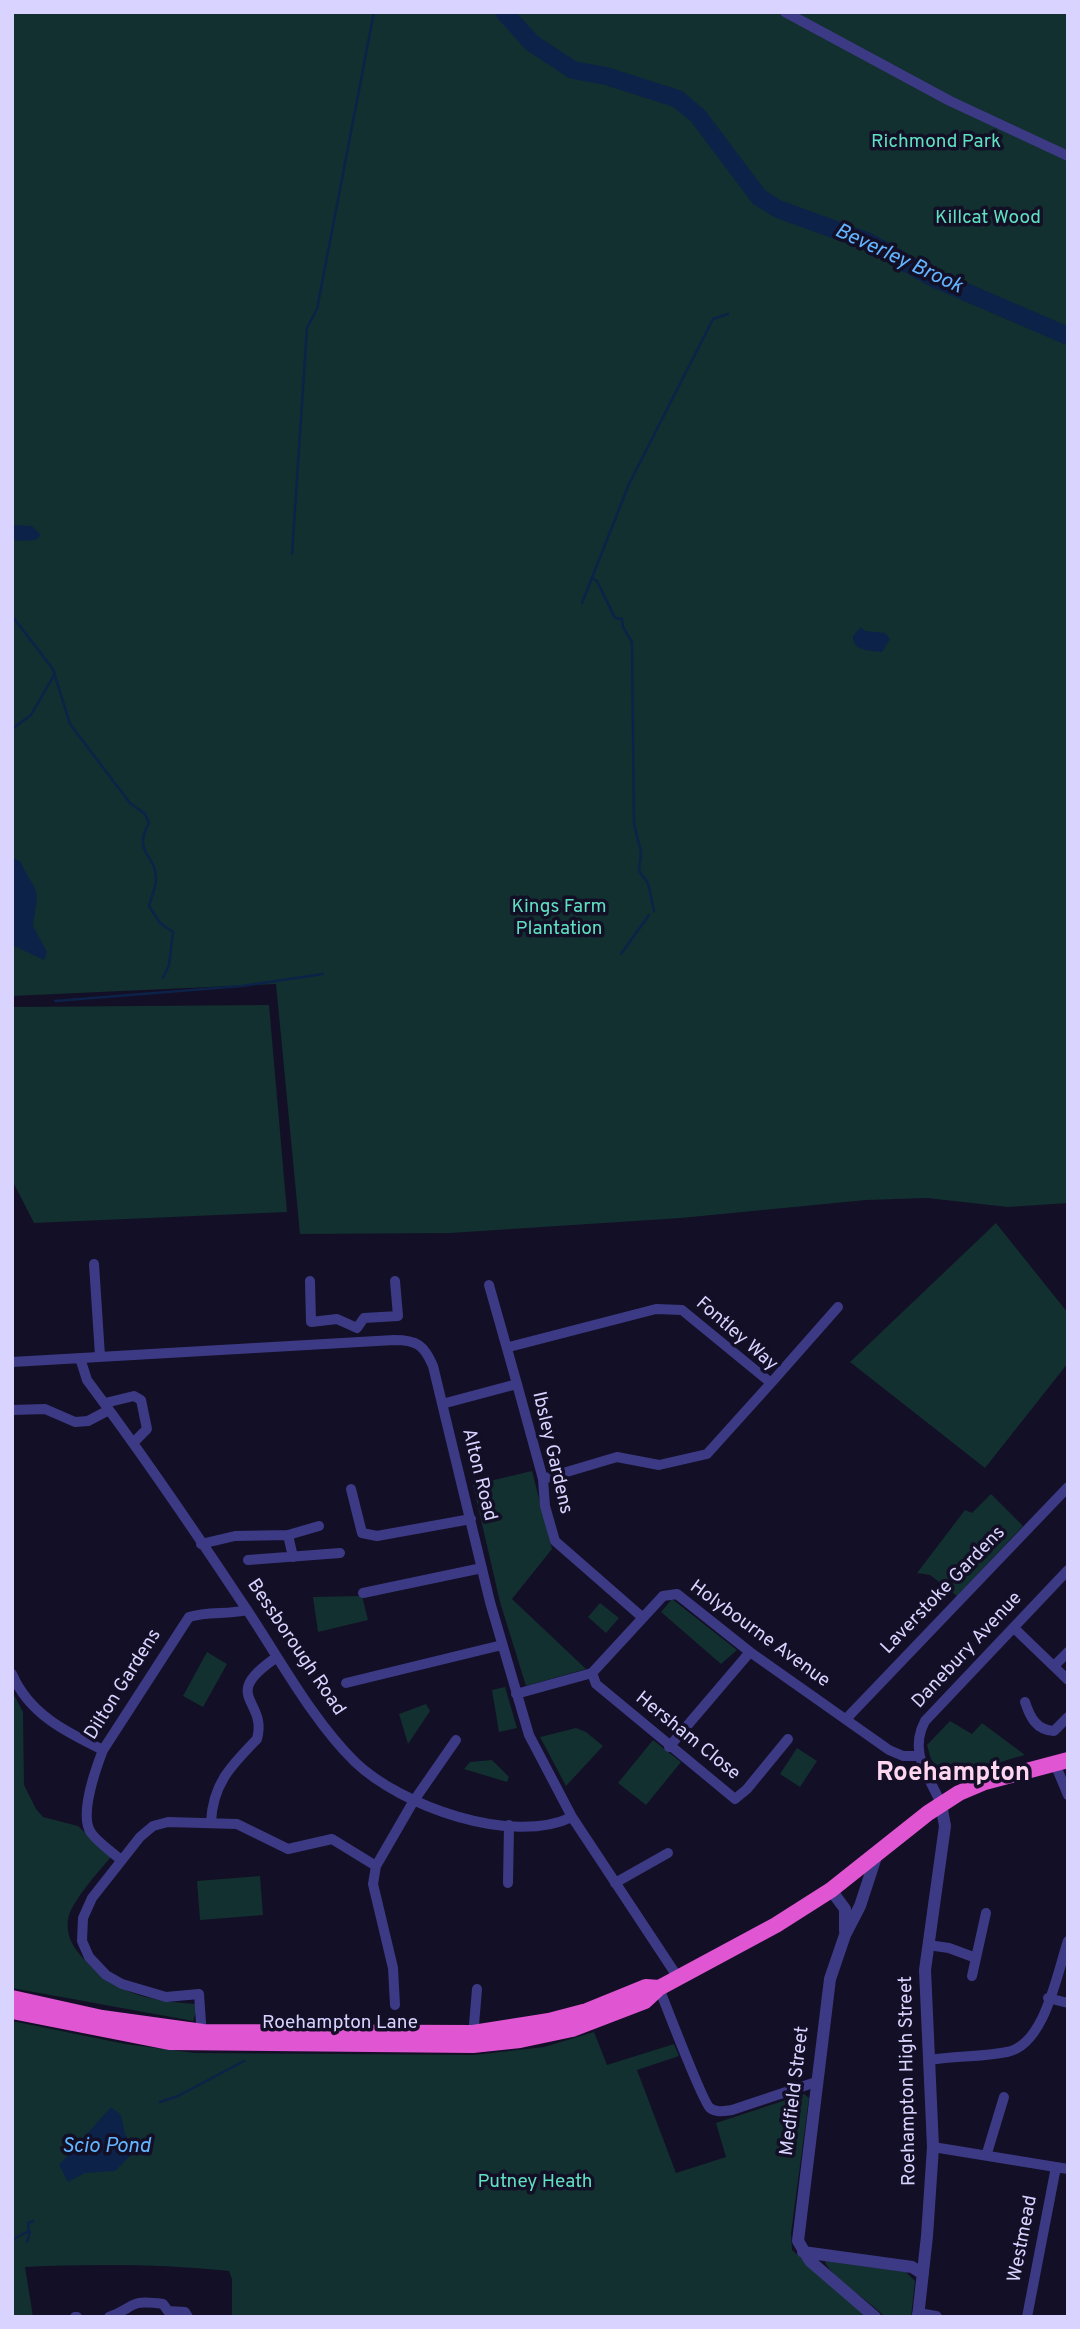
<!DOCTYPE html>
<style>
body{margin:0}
#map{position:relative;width:1080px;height:2329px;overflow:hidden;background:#130f26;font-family:Overpass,sans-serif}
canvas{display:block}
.frame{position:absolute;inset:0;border:14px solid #d9d4ff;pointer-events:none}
</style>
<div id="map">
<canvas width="1080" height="2329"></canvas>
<div class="frame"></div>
</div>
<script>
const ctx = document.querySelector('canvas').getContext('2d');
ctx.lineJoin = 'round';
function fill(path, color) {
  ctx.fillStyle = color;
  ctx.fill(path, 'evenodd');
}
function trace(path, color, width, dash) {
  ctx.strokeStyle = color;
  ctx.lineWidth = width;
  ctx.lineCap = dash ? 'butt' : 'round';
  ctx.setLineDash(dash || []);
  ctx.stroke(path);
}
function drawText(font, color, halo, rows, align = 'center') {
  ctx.font = font + ' Overpass,sans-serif';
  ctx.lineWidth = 7;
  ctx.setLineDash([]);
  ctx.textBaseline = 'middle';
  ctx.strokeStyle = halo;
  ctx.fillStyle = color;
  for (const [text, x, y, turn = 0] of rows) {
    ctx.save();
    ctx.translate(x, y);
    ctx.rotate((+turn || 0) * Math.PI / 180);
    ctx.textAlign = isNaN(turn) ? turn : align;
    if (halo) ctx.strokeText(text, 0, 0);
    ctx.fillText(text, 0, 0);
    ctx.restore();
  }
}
const green = new Path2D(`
 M12,12h1056v1191l-60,4 -81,-9 -61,2 -185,18 -231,15 -150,1 -24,-250 -264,12z
 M269,1005l18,207 -253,11 -22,-43v-173z
 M996,1223l72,90v50l-83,105 -135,-106z
 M532,1471l20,78 -40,50 74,70 -60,17 -26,-84 -27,-117z
 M991,1494l32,32 -66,70 -27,-21 -13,-2 48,-63 7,3z
 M362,1596l6,24 -50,12 -5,-35z
 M672,1599l65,51 -16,14 -60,-52z
 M600,1603l19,15 -13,15 -18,-16z
 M207,1652l20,12 -24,43 -20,-11z
 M505,1687l12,41 -18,4 -7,-42z
 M12,1691l11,21 1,73 12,24 7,8 35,9 33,31c-12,14 -40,45 -43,62 -2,16 4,27 14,38 34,38 68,44 117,47l-6,17 -181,-33z
 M426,1704l4,7 -22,33 -9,-30z
 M950,1721l22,13 10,-11 43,32c-14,3 -75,24 -81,21l-13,-17 -4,-14z
 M576,1728l10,4 17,14 -37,40 -26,-49z
 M653,1740l28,22 -35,43 -28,-22z
 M797,1748l20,13 -17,26 -20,-13z
 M492,1760l17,17 -2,5 -43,-13 6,-7z
 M260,1876l3,39 -63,5 -3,-39z
 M12,2021l113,23 70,9 279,2 70,-8 50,-15 13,33 67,-21 5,12 -42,14 39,103 50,-16 -10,-34 88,-29 5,4 -18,135 1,17 77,67h-637v-38l-3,-8c-69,-7 -135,-7 -204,-4l8,50h-21z
 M825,2261l81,11 9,9 -4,36h-26c-12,-13 -58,-43 -60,-56z`);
const water = new Path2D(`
 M14,525l18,1 9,9 -5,5 -17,1 -7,-3z
 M861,627l4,4 20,2 5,6 -8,13c-11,-1 -30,-1 -29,-16z
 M12,858l8,3c18,36 20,22 13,65l14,26 -3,8 -32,-15z
 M111,2107l10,8 4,19 11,16 -21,21 -30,2 -17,9 -9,-17z`);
const stream = new Path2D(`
 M292,554l15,-226 10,-19 57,-297
 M592,578l5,3 18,37 7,1 1,8 9,15 2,182 7,28 -2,19 9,12 6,28
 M582,603l47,-119 84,-165 15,-5
 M12,616l41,53 17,55 60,79 15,11 4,9c-17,31 7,30 7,56 0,8 -5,19 -7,27l11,17 13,9 -4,33 -6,13
 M12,729l19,-14 23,-40
 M621,954l28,-39
 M55,1001l187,-15 81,-12
 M160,2102l18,-6 66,-35
 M12,2240l17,-9 -1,-8 5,-2
 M27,2242l3,-10`);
const river = new Path2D(`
 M504,12l28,31 41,27 33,6 72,23 20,17 61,81 19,12 91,33 64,36 135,58`);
const minor = new Path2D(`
 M785,12l165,89 118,55
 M94,1264l6,92
 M310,1281l1,41 26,-3 20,9 7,-10 34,-2 -3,-35
 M489,1285l28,99
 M509,1347l147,-38 26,1 89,73 -64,71 -48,11 -42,-8 -74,22
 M80,1358l7,22c53,71 103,144 152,218 36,52 71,120 116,164 46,44 157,84 217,55
 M12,1362l382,-22c23,0 30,5 39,26l57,236 39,133 43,82 107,162
 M771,1383l67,-76
 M105,1403l29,-7 7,4 6,29 -14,14
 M442,1404l75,-20 26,95 2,27 10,35 87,76
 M12,1410l33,-1 30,13 13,-1 21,-11
 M351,1489l11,44 15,3 94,-17
 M288,1535l5,22
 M201,1544l34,-8 53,-1 31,-9
 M248,1560l92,-7
 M363,1593l119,-25
 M1014,1628l54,52
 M1054,1666l14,-14
 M592,1673l4,11 139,115 12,-10 41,-50
 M12,1674c17,40 54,58 91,76
 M346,1683l156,-38
 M516,1694l76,-21 71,-77 14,-2 73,58 139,98 14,6h15
 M1025,1702c5,15 11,28 29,29l14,-14
 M846,1719l222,-232
 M669,1747l81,-95
 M1055,1764l13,31
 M941,1804c-12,-29 -33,-51 -16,-83l143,-151
 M211,1822c2,-39 20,-56 46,-83 11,-40 -39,-42 20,-82
 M121,1860c-9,-8 -21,-16 -29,-26 -14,-16 4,-66 11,-84l86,-133c20,-6 38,-2 58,-7
 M508,1883l1,-58
 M615,1883l53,-30
 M928,1945l21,3 27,10
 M972,1976l14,-63
 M659,1988c6,15 44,115 51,120 7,5 14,3 22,2l84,-28
 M1048,1998l20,5
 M395,2005l-2,-37 -20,-84 3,-18 37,-64 43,-62
 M202,2037l-3,-43 -33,3 -44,-13 -16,-9 -17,-18 -7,-16 1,-23 9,-20 48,-61 13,-11 15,-4 69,2 51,25 44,-10 44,27
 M473,2037l4,-48
 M930,2060c25,-4 52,-3 77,-8 38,-7 50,-79 61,-111
 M933,2147l135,22
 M987,2153l17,-56
 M75,2317h2
 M109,2317c27,-10 19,-18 54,-13l5,7 17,1 3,5
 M1027,2317l29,-150`);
const tertiary = new Path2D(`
 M831,1890l14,19v22
 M803,2252l109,15 11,7
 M918,2314l18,3
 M875,2317l-65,-56 -12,-20 32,-262 15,-44 15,-29 16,-49
 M918,2317l9,-81 6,-89 -8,-177 20,-144 -4,-22`);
const trunk = new Path2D(`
 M12,1998l90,20 101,14 270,1 76,-12 38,-10 59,-24 13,1
 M12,2011l157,31 304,3 47,-5 52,-11 73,-28 14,-13 117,-63 55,-35 97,-77 31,-20 26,-11 83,-22`);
const parkNames = [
 ["Richmond Park",936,143],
 ["Killcat Wood",988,219],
 ["Kings Farm",559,908],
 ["Plantation",559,930],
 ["Putney Heath",535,2183]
];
const streetNames = [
 ["Fontley Way",736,1335,41],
 ["Ibsley Gardens",551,1453,77],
 ["Alton Road",478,1475,76],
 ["Laverstoke Gardens",944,1591,-46],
 ["Holybourne Avenue",759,1635,36],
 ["Bessborough Road",295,1648,56],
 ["Danebury Avenue",968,1651,-47],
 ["Dilton Gardens",124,1685,-58],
 ["Hersham Close",687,1737,39],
 ["Roehampton Lane",340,2024],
 ["Roehampton High Street",909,2081,-91],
 ["Medfield Street",796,2091,-83],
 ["Westmead",1024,2239,-79]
];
const waterNames = [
 ["Beverley Brook",898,260,25],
 ["Scio Pond",106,2148]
];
const districtNames = [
 ["Roehampton",953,1775]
];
fill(green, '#12302f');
fill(water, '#0c2248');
trace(stream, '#0c2248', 2.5);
trace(river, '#0c2248', 18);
trace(minor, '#3d3a85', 10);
trace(tertiary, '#3d3a85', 12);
trace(trunk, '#e055d1', 16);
drawText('19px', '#5fe0c0', '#130f26', parkNames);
drawText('19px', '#d9d4ff', '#130f26', streetNames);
drawText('italic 21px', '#62b6ff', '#130f26', waterNames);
drawText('bold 26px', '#ffd6f0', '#130f26', districtNames);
</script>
